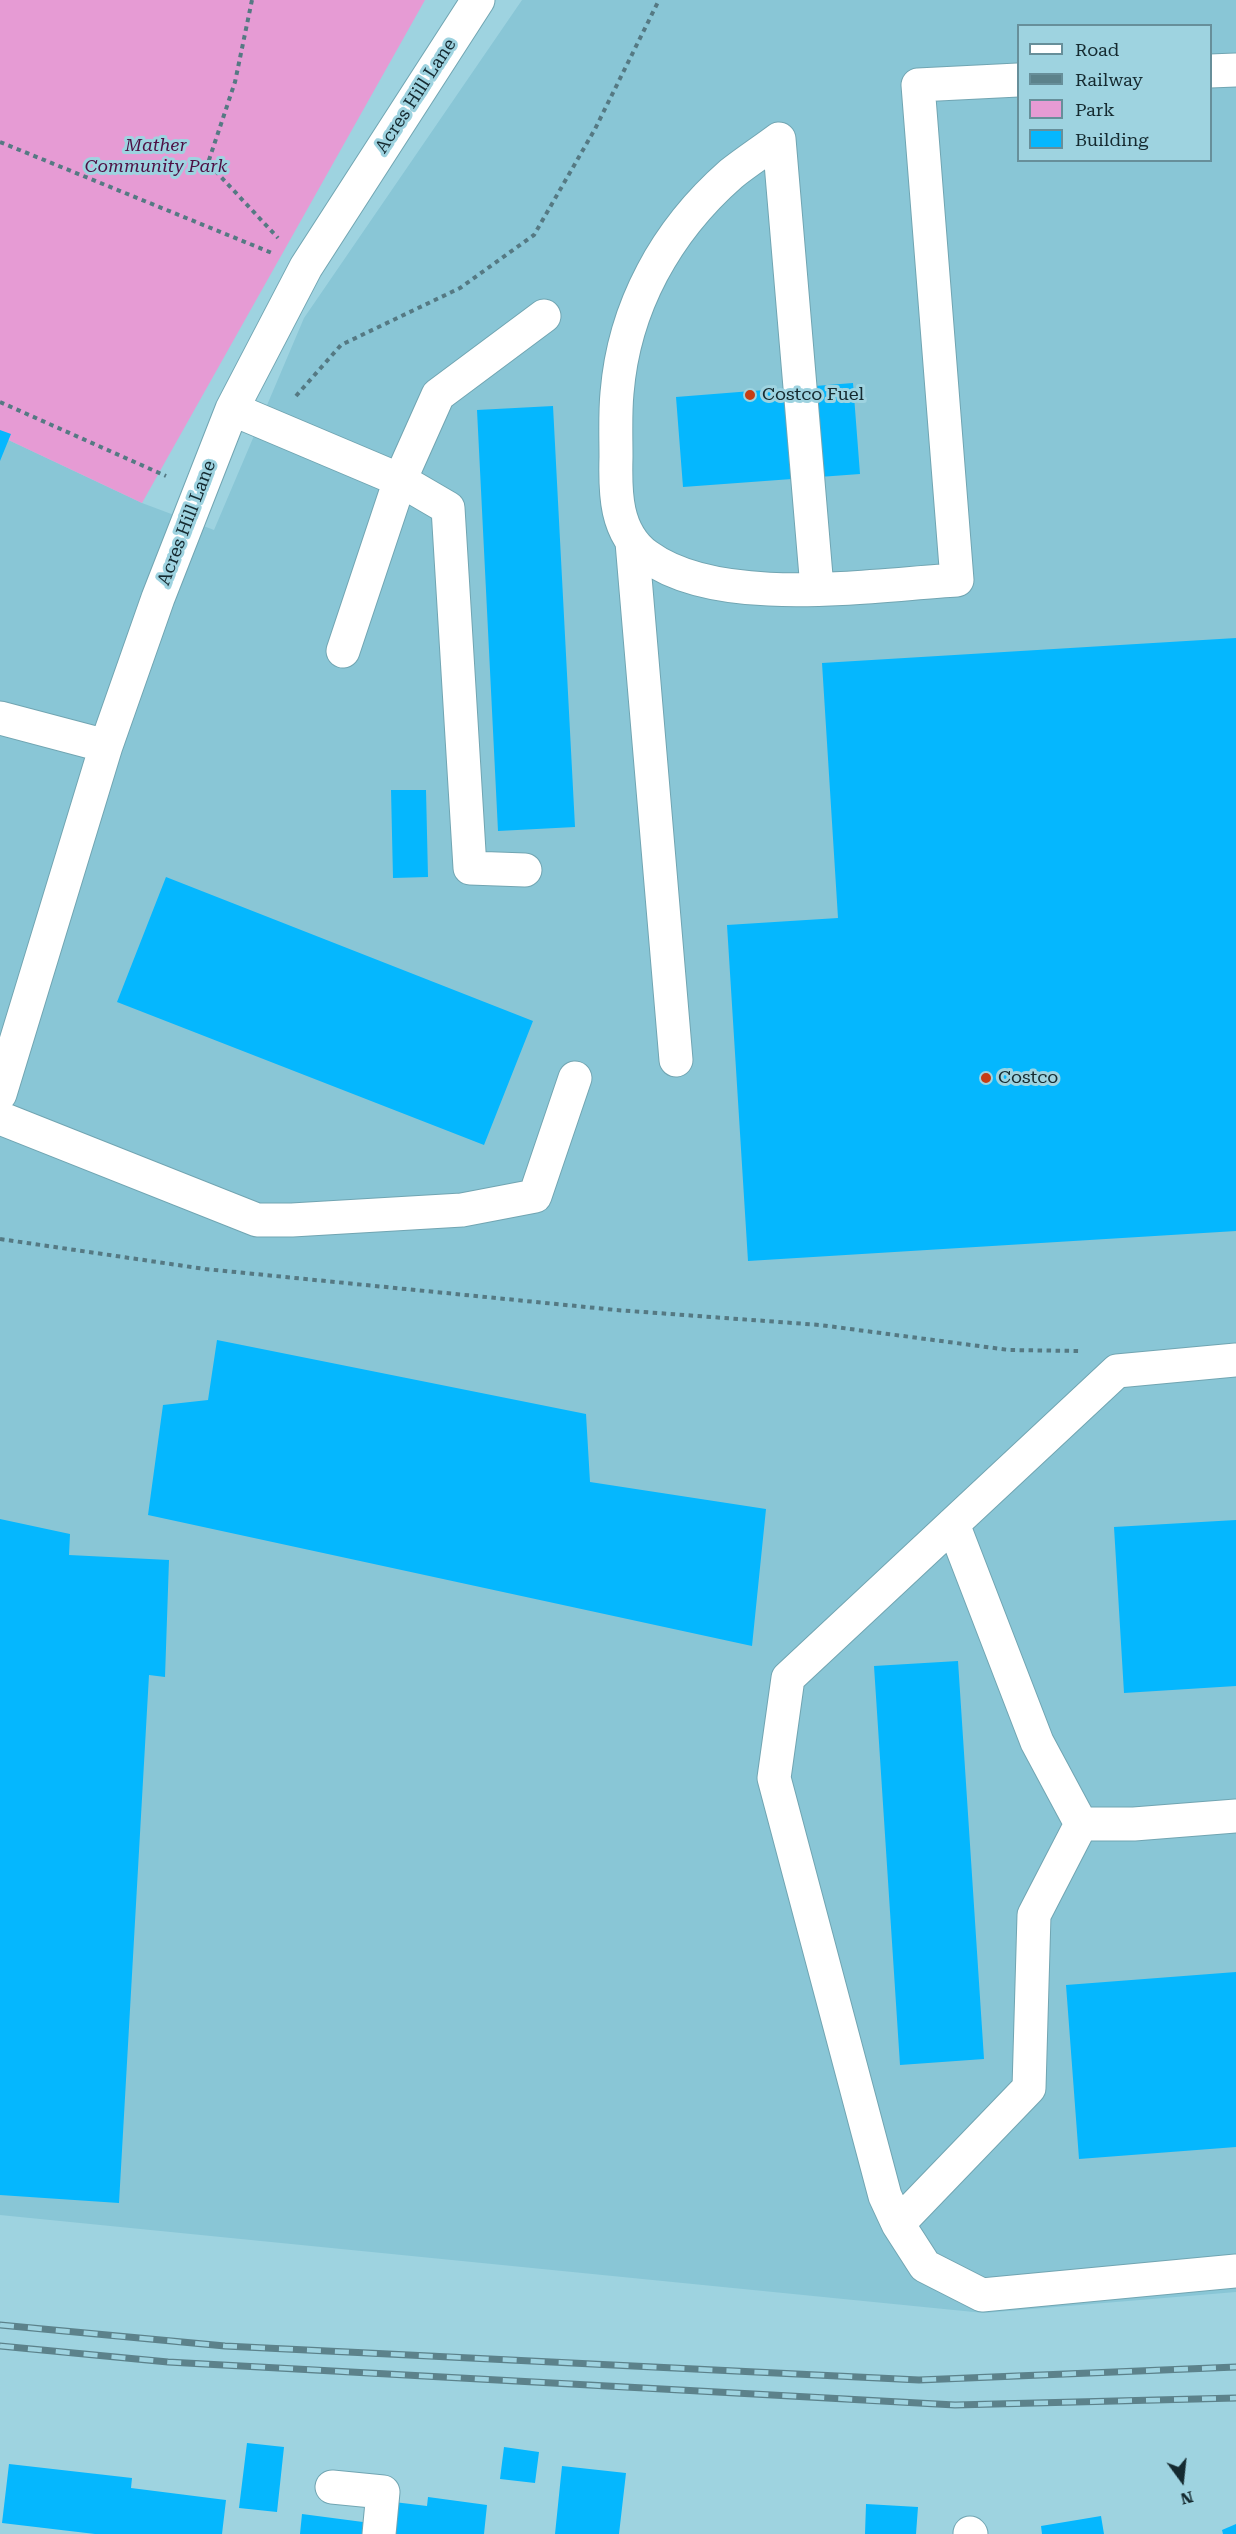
<!DOCTYPE html>
<style>
body{margin:0}
#map{position:relative;width:1236px;height:2534px;overflow:hidden;background:#9ed3e0;font-family:"Roboto Serif",serif}
canvas{display:block}
.legend{position:absolute;left:1017px;top:24px;width:195px;height:138px;box-sizing:border-box;background:#9ed3e0;border:2px solid #678f9a;margin:0;padding:8px 10px;list-style:none;font-size:18px;color:#152a30}
.legend li{display:flex;align-items:center;gap:12px;height:30px}
.legend b{width:30px;border:2px solid #678f9a}
.north{position:absolute;left:1152px;top:2450px;width:60px;height:60px;-webkit-text-stroke:4px #9ed3e0;paint-order:stroke;rotate:165deg;font-size:16px;font-weight:700;line-height:24px;text-align:center;color:#152a30}
.north::after{content:'';display:block;margin:auto;width:21px;height:27px;background:#152a30;clip-path:polygon(50% 0,100% 100%,50% 72%,0 100%)}
</style>
<div id="map">
<canvas width="1236" height="2534"></canvas>
<ul class="legend">
<li><b style="height:8px;background:#fff"></b>Road</li>
<li><b style="height:8px;background:#5c828b"></b>Railway</li>
<li><b style="height:16px;background:#e69bd4"></b>Park</li>
<li><b style="height:16px;background:#05b7fe"></b>Building</li>
</ul>
<div class="north">N</div>
</div>
<script>
const ctx = document.querySelector('canvas').getContext('2d');
ctx.lineJoin = 'round';
function fill(path, color) {
  ctx.fillStyle = color;
  ctx.fill(path, 'evenodd');
}
function trace(path, color, width, dash) {
  ctx.strokeStyle = color;
  ctx.lineWidth = width;
  ctx.lineCap = dash ? 'butt' : 'round';
  ctx.setLineDash(dash || []);
  ctx.stroke(path);
}
function drawText(font, color, halo, rows, align = 'center') {
  ctx.font = font + ' "Roboto Serif",serif';
  ctx.lineWidth = 6;
  ctx.setLineDash([]);
  ctx.textBaseline = 'middle';
  ctx.strokeStyle = halo;
  ctx.fillStyle = color;
  for (const [text, x, y, turn = 0] of rows) {
    ctx.save();
    ctx.translate(x, y);
    ctx.rotate((+turn || 0) * Math.PI / 180);
    ctx.textAlign = isNaN(turn) ? turn : align;
    if (halo) ctx.strokeText(text, 0, 0);
    ctx.fillText(text, 0, 0);
    ctx.restore();
  }
}
const built = new Path2D(`
 M522,0h714v2292l-252,21 -984,-98v-1779l142,67 72,27 90,-212zM1018,26h192v134h-192z`);
const green = new Path2D(`
 M0,0h425l-283,503 -142,-67z`);
const building = new Path2D(`
 M853,383l7,91 -177,13 -7,-90z
 M553,406l22,421 -77,4 -21,-421z
 M0,430l11,4 -11,27z
 M1236,638v593l-488,30 -21,-336 111,-7 -16,-255z
 M391,790h35l2,87 -35,1z
 M166,877l367,144 -49,124 -367,-143z
 M217,1340l369,74 4,68 176,27 -14,137 -604,-131 15,-110 45,-5z
 M0,1519l70,15 -1,21 100,5 -4,117 -16,-2 -30,528 -119,-8z
 M1236,1520v166l-112,7 -10,-166z
 M958,1661l26,398 -84,6 -26,-399z
 M1236,1972v175l-157,12 -13,-174z
 M247,2443l37,4 -7,65 -38,-4z
 M504,2447l35,5 -4,31 -35,-4z
 M9,2464l123,14 -1,10 95,12 -4,34h-127l-93,-11z
 M562,2466l64,7 -7,61h-64z
 M428,2497l59,8 -3,29h-94l4,-32 33,4z
 M866,2504l52,3 -2,27h-51z
 M302,2514l61,8 -1,12h-62z
 M1101,2516l3,18h-62l-1,-8z
 M1236,2524v10h-13l-1,-4z`);
const path = new Path2D(`
 M252,0l-17,82 -27,81 70,75
 M0,142l272,111
 M296,396l45,-51 119,-57 74,-53 61,-106 64,-129
 M0,402l166,74
 M0,1239l205,30 411,41 204,15 189,25 73,1`);
const minor = new Path2D(`
 M1210,71l26,-1
 M779,139c-16,12 -33,23 -48,35 -65,57 -107,133 -114,219 -2,21 -1,43 -1,64 -1,35 -1,76 31,99 72,53 224,29 310,24l-39,-495 100,-5
 M779,139l38,449
 M232,409l168,71 -57,171
 M632,542l44,518
 M0,718l106,28
 M525,870l-55,-2 -22,-360 -48,-28 38,-85 106,-79
 M0,1094l106,-348 52,-148 74,-189 74,-142 172,-267
 M0,1118l257,102h35l170,-10 73,-14 40,-118
 M1236,1360l-119,11 -329,307 -14,100 111,418 13,28 27,42 57,29 254,-24
 M953,1524l84,218 44,82h53l102,-8
 M898,2224l131,-136 5,-173 47,-91
 M332,2487l51,5 -4,42
 M970,2533l1,1`);
const rail = new Path2D(`
 M0,2325l225,21 694,34 317,-13
 M0,2346l168,16 787,43 281,-7`);
const markers = [
 [750,395,6,"#c63d15"],
 [986,1078,6,"#c63d15"]
];
const streetNames = [
 ["Acres Hill Lane",416,96,-57],
 ["Acres Hill Lane",187,523,-69]
];
const parkNames = [
 ["Mather",156,146],
 ["Community Park",156,167]
];
const poiNames = [
 ["Costco Fuel",762,395],
 ["Costco",998,1078]
];
fill(built, '#89c6d6');
fill(green, '#e69bd4');
fill(building, '#05b7fe');
trace(minor, '#71a5b2', 35);
trace(path, '#557983', 4, [4.5, 4.5]);
trace(minor, '#fff', 33);
trace(rail, '#5c828b', 7);
trace(rail, '#9ed3e0', 4.5, [14]);
for (const [x, y, r, color] of markers) {
  const dot = new Path2D();
  dot.arc(x, y, r, 0, 2 * Math.PI);
  ctx.fillStyle = color;
  ctx.fill(dot);
  trace(dot, '#9ed3e0', 2);
}
drawText('18px', '#152a30', '#9ed3e0', streetNames);
drawText('italic 18px', '#4e1044', '#9ed3e0', parkNames);
drawText('18px', '#152a30', '#9ed3e0', poiNames, 'left');
</script>
